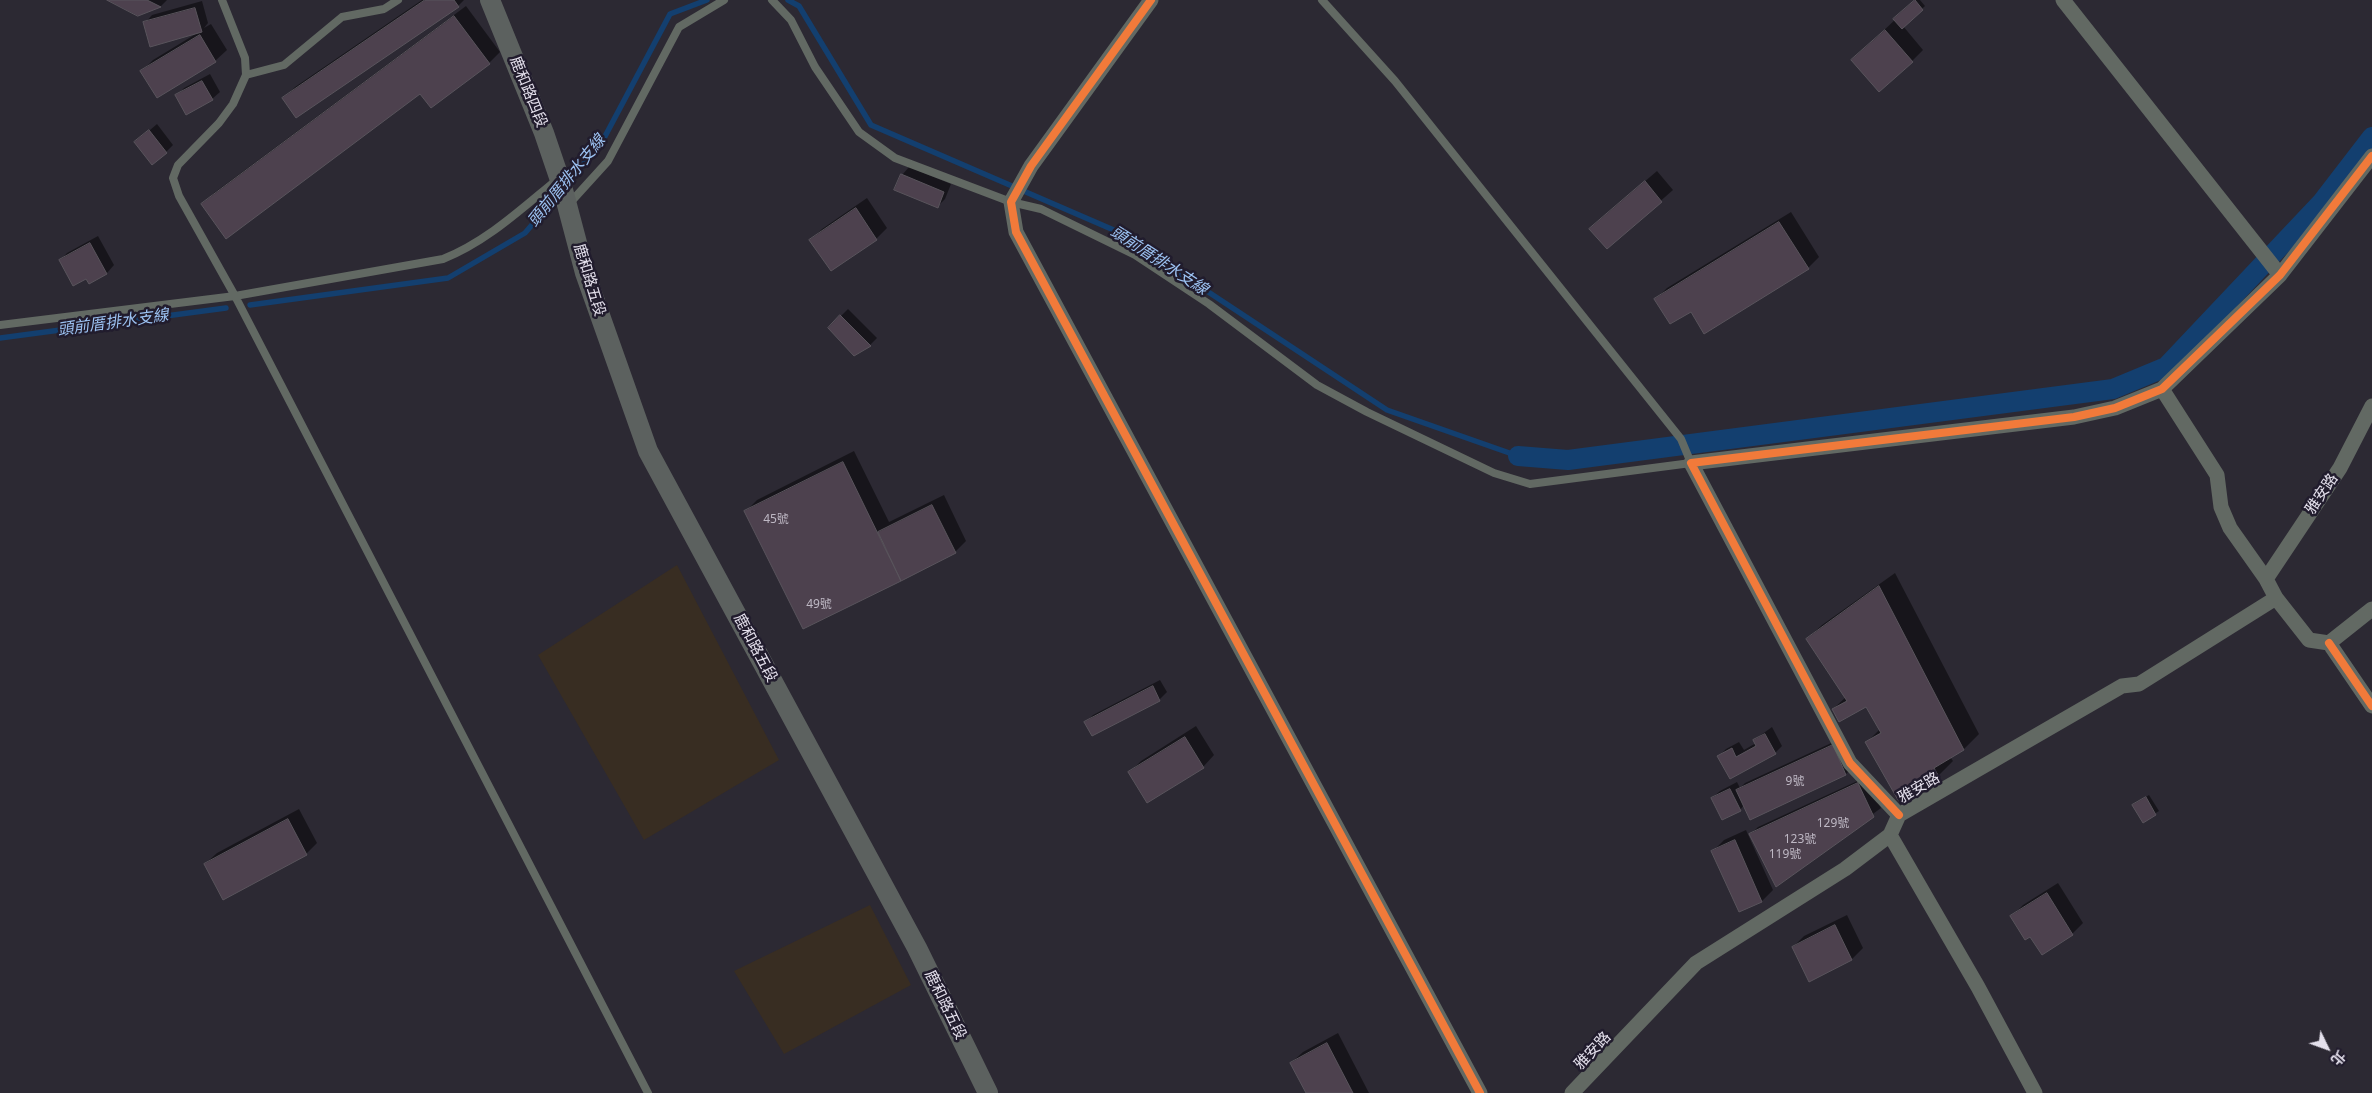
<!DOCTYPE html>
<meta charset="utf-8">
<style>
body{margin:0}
#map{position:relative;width:2372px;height:1093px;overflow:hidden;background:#2c2933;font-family:"Noto Sans","Noto Sans TC",sans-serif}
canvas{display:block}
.north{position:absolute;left:2302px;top:1023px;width:50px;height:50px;-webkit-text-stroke:4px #211c2d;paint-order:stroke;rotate:132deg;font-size:14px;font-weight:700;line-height:20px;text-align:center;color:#e4e0ec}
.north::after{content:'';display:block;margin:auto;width:18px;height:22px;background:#e4e0ec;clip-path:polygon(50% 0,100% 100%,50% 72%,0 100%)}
</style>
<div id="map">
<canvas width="2372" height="1093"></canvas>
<div class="north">北</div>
</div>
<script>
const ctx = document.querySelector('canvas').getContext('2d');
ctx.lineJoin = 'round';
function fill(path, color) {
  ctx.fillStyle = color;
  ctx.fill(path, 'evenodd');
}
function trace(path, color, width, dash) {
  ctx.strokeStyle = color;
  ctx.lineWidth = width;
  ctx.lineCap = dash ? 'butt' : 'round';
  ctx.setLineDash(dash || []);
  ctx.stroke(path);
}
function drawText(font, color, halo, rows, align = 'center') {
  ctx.font = font + ' "Noto Sans","Noto Sans TC",sans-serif';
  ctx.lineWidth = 5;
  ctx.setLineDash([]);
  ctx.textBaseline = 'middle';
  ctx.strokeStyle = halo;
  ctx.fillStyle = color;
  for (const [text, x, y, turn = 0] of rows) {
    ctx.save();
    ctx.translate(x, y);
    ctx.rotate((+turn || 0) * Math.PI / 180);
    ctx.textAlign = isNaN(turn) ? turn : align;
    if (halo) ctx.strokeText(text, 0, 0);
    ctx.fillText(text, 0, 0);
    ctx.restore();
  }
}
const commercial = new Path2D(`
 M677,565l102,195 -135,80 -106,-185z
 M870,905l41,80 -127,69 -50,-83z`);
const shadow = new Path2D(`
 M110,0h57l-6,6 -23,8z
 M422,0h42l-6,6 -174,92 11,-11z
 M1916,0h4l5,6 -22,20 20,24 -11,11 -48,-12z
 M202,1l6,22 -4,5 7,-4 16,26 -12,11 -73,10 11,-11 46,-28 -54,-9 7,-8z
 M466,6l34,46 -11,11 -68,29 -218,112 11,-11z
 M210,74l10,18 -8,7 -35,-3 7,-8z
 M157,124l16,21 -7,7 -30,-10z
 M909,167l42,17 -6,15 -7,7 -36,-31z
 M1657,171l16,19 -66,58 -5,-30z
 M867,198l20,30 -11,11 -65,1 11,-11z
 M1791,212l28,45 -11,11 -117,42 -35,-11 11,-11z
 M98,236l16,29 -7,8 -17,9 -3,-5 -27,-16 7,-8z
 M848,309l29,29 -7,7 -41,-17z
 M854,451l35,71 55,-27 22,46 -11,11 -151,76 -58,-117 11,-11z
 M1895,573l84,161 -15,15 -14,8 3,4 -15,15 -71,-34 13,-13 -13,-24 -34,4 13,-12 -39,-58 15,-14z
 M1160,680l7,12 -8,8 -73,22 7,-7z
 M1196,726l18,29 -11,12 -73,5 11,-11z
 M1772,727l10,19 -7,7 -45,24 -11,-21 7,-7 13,-7 5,8 12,-7 -2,-3z
 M1840,739l13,28 -7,7 -102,31 -4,5 -28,-12 8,-7 17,-9 3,6 5,-5z
 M1866,777l15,31 -104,77 -26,-51 7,-7z
 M2149,795l10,16 -16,10 -9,-16z
 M299,809l18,34 -11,11 -101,10 12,-11z
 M1746,830l27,60 -11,11 -23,10 -26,-60 11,-11z
 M2058,883l25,40 -11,11 -41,1 -19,-19 11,-11z
 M1847,915l16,33 -11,11 -43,21 -16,-33 11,-11z
 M1338,1033l31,60h-62l-16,-30 12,-11z`);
const stream = new Path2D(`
 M788,0l11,6 72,119 245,106 271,179 131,46
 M566,185l36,-43 68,-128 37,-14
 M250,305l198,-27 77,-45 35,-41
 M0,338l226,-30`);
const canal = new Path2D(`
 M1518,456l50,4 545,-71 53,-22 156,-165 50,-65`);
const building = new Path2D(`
 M107,0h40l14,7 -23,9z
 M425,0h29l5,7 -163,111 -14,-20z
 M1915,0l8,10 -21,19 -9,-10z
 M195,8l7,24 -52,15 -7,-25z
 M454,16l36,48 -59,44 -11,-14 -194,145 -25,-35z
 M1885,30l28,32 -34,30 -28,-32z
 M200,35l16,27 -59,36 -17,-27z
 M202,81l11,19 -27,15 -11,-20z
 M149,130l18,23 -15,12 -18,-23z
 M901,174l43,18 -6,16 -44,-18z
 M1645,181l17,21 -55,47 -18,-20z
 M856,208l21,32 -46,31 -22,-31z
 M1779,222l30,47 -105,65 -13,-22 -21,12 -16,-25z
 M90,243l17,31 -18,10 -3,-5 -13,7 -14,-26z
 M840,315l31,31 -17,10 -26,-28z
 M843,462l58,119 -98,48 -59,-118z
 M932,505l24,48 -55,28 -23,-49z
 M1879,586l85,164 -30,18 5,9 -41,23 -33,-58 16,-9 -15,-26 -27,15 -7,-13 15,-8 -41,-62z
 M1153,686l7,15 -68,35 -8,-14z
 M1765,734l11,20 -46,25 -13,-23 15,-8 4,9 20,-11 -3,-6z
 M1185,737l19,31 -57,35 -19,-31z
 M1833,745l13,30 -96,45 -14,-30z
 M1858,783l16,34 -98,70 -27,-53z
 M1730,789l11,22 -19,9 -11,-22z
 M2146,797l10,18 -13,8 -11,-18z
 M288,819l19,36 -84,45 -19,-36z
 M1735,840l27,62 -23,10 -28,-61z
 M2047,893l26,42 -31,20 -12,-18 -5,3 -15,-24z
 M1835,925l17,35 -43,22 -17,-35z
 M1327,1043l26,50h-47l-16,-30z`);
const lane = new Path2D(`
 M222,0l23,58 1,17 -13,29 -14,19 -41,42 -5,13 6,18 56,100 413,797
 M772,0l19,20 24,47 44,65 36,26 116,44 30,7 94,46 74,49 108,81 50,27 127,61 36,11 161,-21 -10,-24 -286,-358 -73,-81
 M246,75l38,-10 58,-48 42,-8 14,-9
 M569,204l39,-43 71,-134 45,-27
 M0,325l235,-29 208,-37c45,-18 79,-51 116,-81`);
const street = new Path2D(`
 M1151,0l-120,166 -20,36 5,30 464,861
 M2063,0l217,275
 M2162,389l55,86 4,32 9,21 36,51 10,19 33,42 20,3 43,-34
 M2266,579l74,-111 32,-62
 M2329,643l43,63
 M1899,815l-49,-52 -159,-300 383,-46 41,-9 47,-19 118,-114 92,-119
 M1890,835l88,152 57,106
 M1572,1093l124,-130 149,-94 45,-34 9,-20 223,-129 17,-2 137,-86`);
const secondary = new Path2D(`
 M490,0l54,133 18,53 23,87 63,178 269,497 71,145`);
const cycleway = new Path2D(`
 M1151,0l-120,166 -20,36 5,30 464,861
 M2329,643l43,63
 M1899,815l-49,-52 -159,-300 383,-46 41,-9 47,-19 118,-114 92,-119`);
const numberNames = [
 ["45號",776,520],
 ["49號",819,605],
 ["9號",1795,782],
 ["129號",1833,824],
 ["123號",1800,840],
 ["119號",1785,855]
];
const streetNames = [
 ["鹿和路四段",528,92,68],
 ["鹿和路五段",589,280,73],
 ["雅安路",2322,494,-56],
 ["鹿和路五段",755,648,62],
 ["雅安路",1919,788,-30],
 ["鹿和路五段",945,1005,64],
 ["雅安路",1593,1051,-47]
];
const waterNames = [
 ["頭前厝排水支線",567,181,-51],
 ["頭前厝排水支線",1159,261,33],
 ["頭前厝排水支線",113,323,-8]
];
fill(commercial, '#382d22');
fill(shadow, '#0007');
trace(stream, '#133f6f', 5.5);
trace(canal, '#133f6f', 20);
fill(building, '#4d414e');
trace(building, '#59545c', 1);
trace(lane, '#626963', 8);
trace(street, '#626963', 15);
trace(secondary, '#5c615f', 20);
trace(cycleway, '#f17a3a', 8);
drawText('12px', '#beb8c4', null, numberNames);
drawText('15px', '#e4e0ec', '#211c2d', streetNames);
drawText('italic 16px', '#9cc2f2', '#211c2d', waterNames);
</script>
